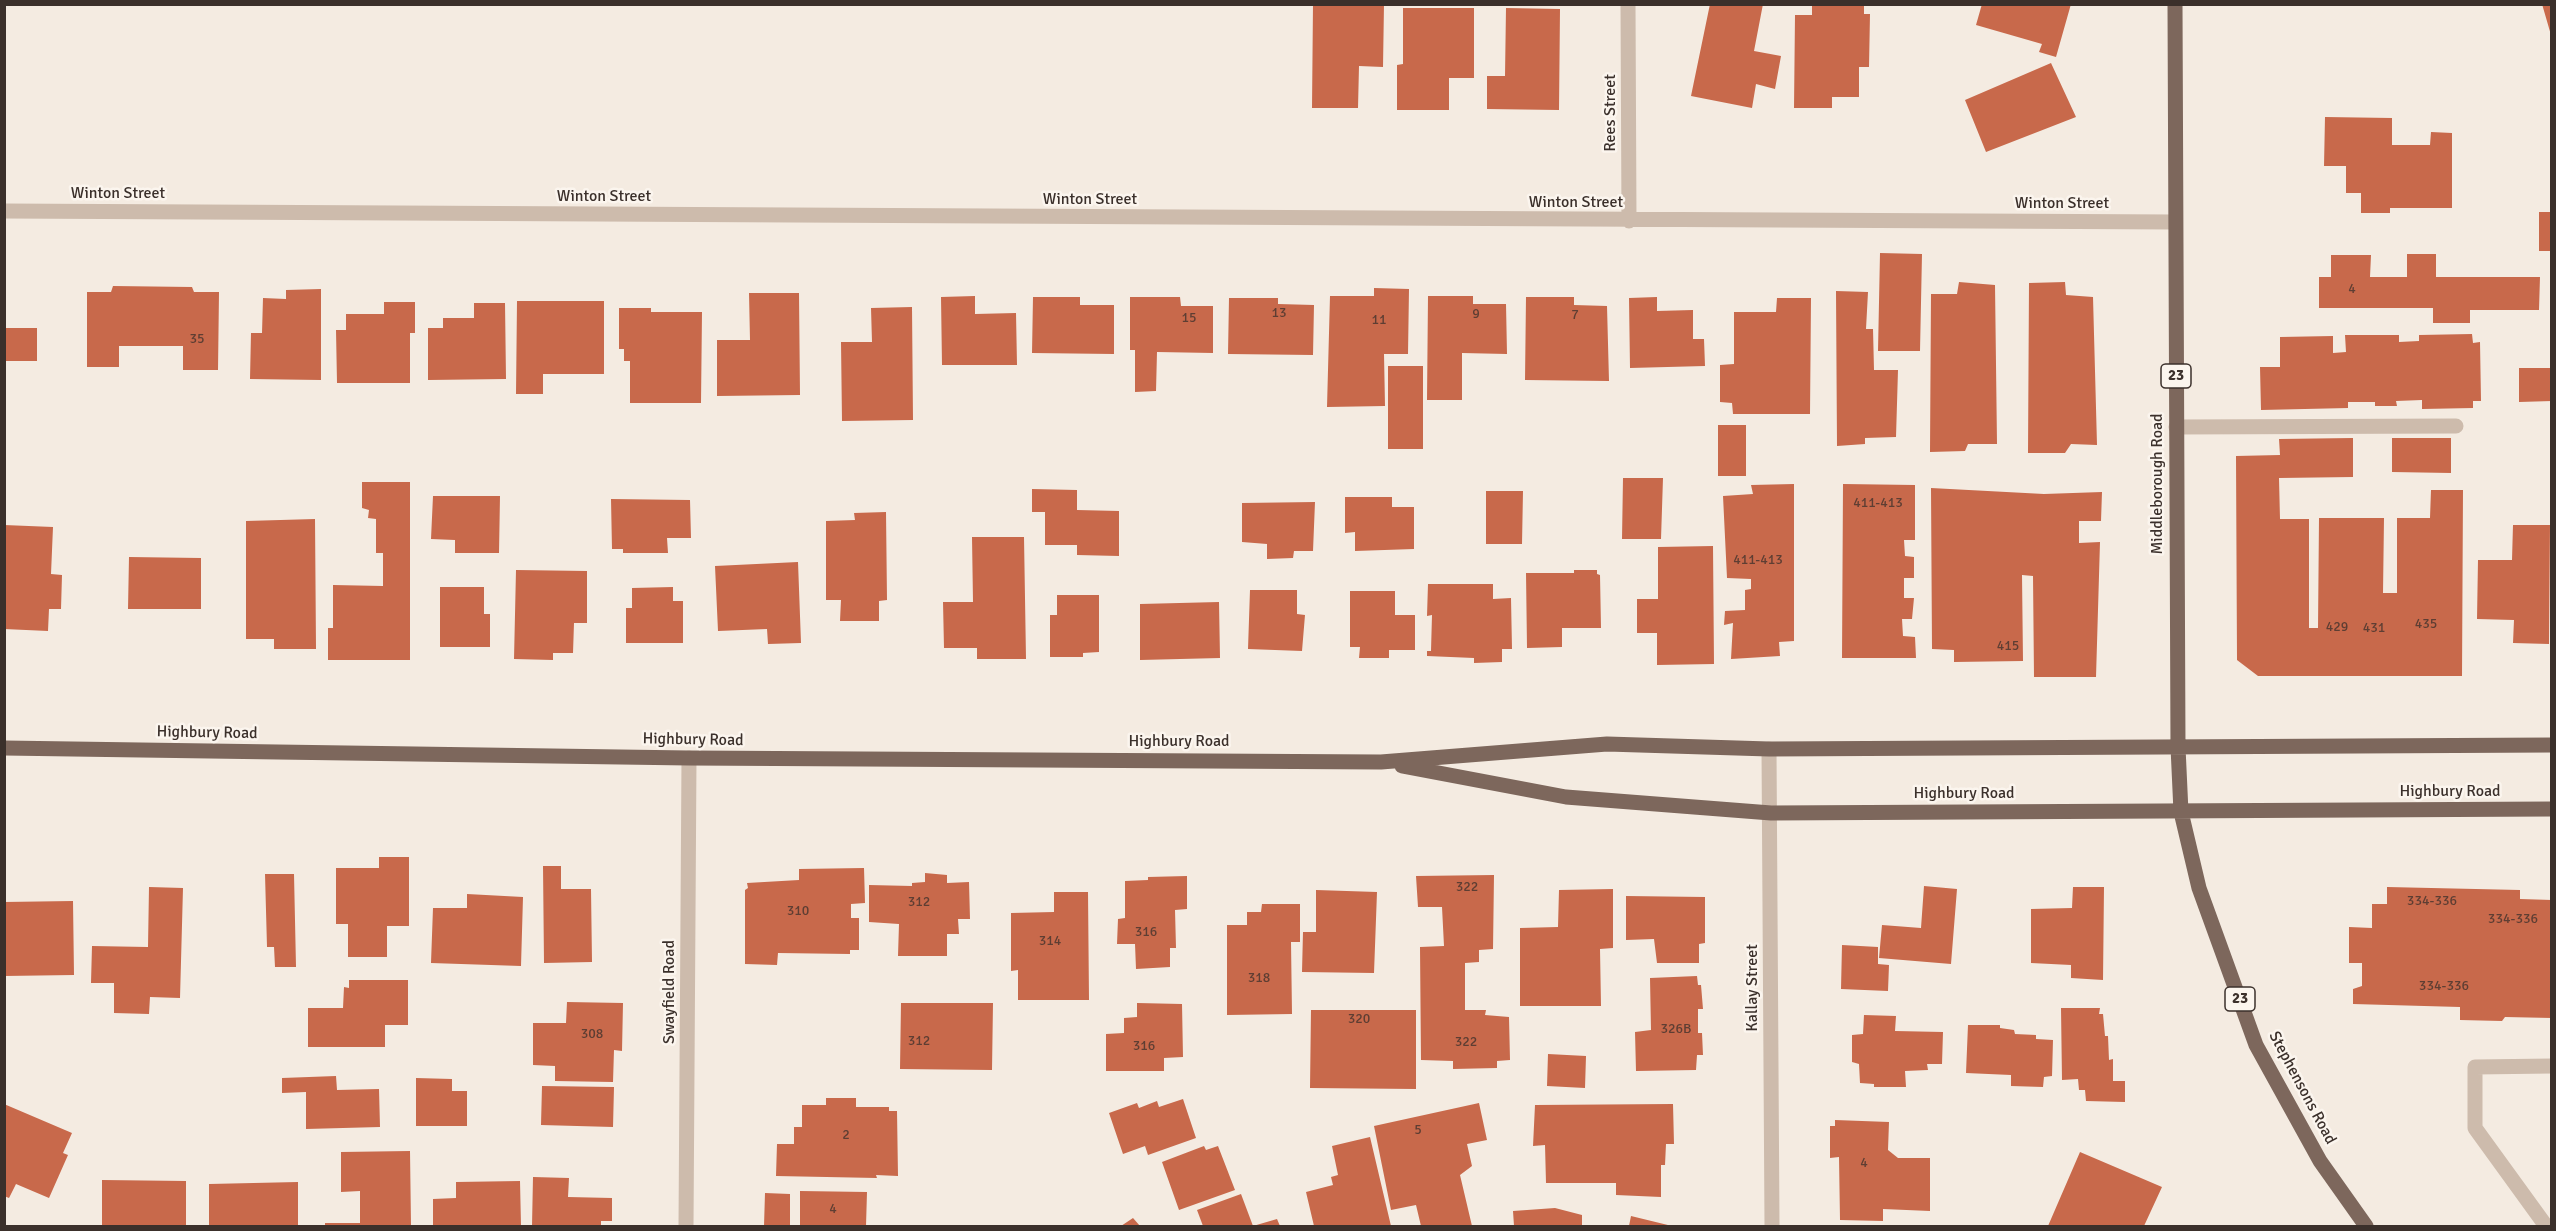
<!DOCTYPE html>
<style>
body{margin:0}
#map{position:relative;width:2556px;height:1231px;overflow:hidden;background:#f4ebe1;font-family:Signika,sans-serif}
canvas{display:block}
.frame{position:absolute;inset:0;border:6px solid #3b302b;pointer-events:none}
</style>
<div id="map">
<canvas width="2556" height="1231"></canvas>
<div class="frame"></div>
</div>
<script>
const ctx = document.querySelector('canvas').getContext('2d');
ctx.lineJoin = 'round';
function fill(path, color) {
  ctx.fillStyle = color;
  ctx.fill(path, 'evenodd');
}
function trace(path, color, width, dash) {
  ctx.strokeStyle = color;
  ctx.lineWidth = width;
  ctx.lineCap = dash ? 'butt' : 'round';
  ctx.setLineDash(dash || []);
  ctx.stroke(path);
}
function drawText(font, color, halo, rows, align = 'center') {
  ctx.font = font + ' Signika,sans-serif';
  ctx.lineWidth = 5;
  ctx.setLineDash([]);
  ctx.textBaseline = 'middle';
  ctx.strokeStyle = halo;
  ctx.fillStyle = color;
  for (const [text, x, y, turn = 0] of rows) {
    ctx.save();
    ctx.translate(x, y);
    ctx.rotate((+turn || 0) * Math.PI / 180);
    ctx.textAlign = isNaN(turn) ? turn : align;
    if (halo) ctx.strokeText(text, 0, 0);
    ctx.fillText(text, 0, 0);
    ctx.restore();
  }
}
const building = new Path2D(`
 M1313,4h71l-1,63 -24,-1 -1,42h-46z
 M1710,4h53l-9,47 27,5 -6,33 -19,-5 -4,24 -61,-12z
 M1812,4h52v10h6l-1,53h-10v30h-27v11h-38l1,-93h17z
 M1982,4h89l-15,53 -17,-5 3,-8 -66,-19z
 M2542,4h10v31h-1z
 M1403,8h71v70h-25v32h-52v-45l6,-1z
 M1506,8l54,1 -1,101 -72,-1v-33h18z
 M2051,63l25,54 -90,35 -21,-52z
 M2325,117l67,1v27h38l1,-13 21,1v75h-62v5h-29v-20h-15v-27h-22z
 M2539,212h13v39h-13z
 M1880,253l42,1 -2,97h-42z
 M2407,254h29v23h104l-1,33h-69v13h-37v-15h-114v-31h12v-22h40l-1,22h37z
 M1959,282l36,3 2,159h-29l-3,7 -35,1 1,-158h26z
 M2065,282l1,13 27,2 4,148 -26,-1 -6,9h-37l1,-170z
 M113,286l79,1 2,5h25l-1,78h-35v-24h-64v21h-32v-75h24z
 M1374,288l35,1 -1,65h-24l1,52 -58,1 3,-111h44z
 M321,289v91l-71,-1 1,-46h11l1,-35 23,1v-9z
 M1836,291l32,1 -2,37h7l1,41h24l-2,67 -31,1v6l-28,2z
 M749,293h50l1,102 -83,1v-56h33z
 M975,296v18l41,-1 1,52h-75l-1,-68z
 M1428,296h45v8h33l1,50 -45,-1v47h-35z
 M1033,297h47v8h34v49l-82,-1z
 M1130,297h50l1,9h32v47l-56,-1 -1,39 -21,1v-42h-5z
 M1526,297h48v8l33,1 2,75 -84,-1z
 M1657,297v14l36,-1v29h11l1,27 -75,2 -1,-70z
 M1229,298h49v6l36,1 -1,50 -85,-1z
 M1777,298h34l-1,116h-77l-1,-11 -12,-1v-37l14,-1v-52h42z
 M517,301h87v73h-61v20h-27z
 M384,302h31v31h-5v50h-73l-1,-53h10v-16h38z
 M474,303h31l1,76 -78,1v-52h15v-10h31z
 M912,307l1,113 -71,1 -1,-79h31l-1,-34z
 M619,308h32v4h51l-1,91h-71v-42h-6v-12h-5z
 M4,328h33v33h-33z
 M2472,334l1,9 7,-1 1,59h-8v7l-51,1v-9l-26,1 1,5h-22v-4h-27v6l-87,2 -1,-43h20v-30l53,-1v17l13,-1 -1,-17h54v7l20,-1v-6z
 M1388,366h35v83h-35z
 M2519,368h33v33l-33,1z
 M1718,425h28v51h-28z
 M2353,438v39l-74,1 1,41h29v109h9l1,-110h65l-1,75h14v-75h33l1,-28h32l-1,186h-204l-21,-16 -1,-204 44,-1 -1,-16z
 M2392,438h59v35l-59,-1z
 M1623,478h40l-2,61h-39z
 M362,482h48v178h-82v-32h5v-43l50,1v-33h-7v-34l-8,-1 1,-8 -7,-2z
 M1794,484v157l-15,1 1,14 -49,3 2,-36 -9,2 1,-14 20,-1v-20l6,-1v-10l-24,-1 -4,-82 30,-2 -2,-9z
 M1843,484l72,1v55h-11l1,16 9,1v21h-10v20h10l-2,21h-10l1,17 12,1 1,21h-74z
 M1931,488l113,6 58,-2 -1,29h-22v22l21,-1 -4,135h-62l-1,-101 -11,-1 1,86 -69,1v-12l-22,-1z
 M1032,489l45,1v20l42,1v45l-42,-1v-10h-32v-33h-13z
 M1486,491h37l-1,53h-36z
 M433,496h67l-1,57h-44v-13l-24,-1z
 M1345,497h47v10h22v42l-59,2v-19l-10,1z
 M611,499l79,1 1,38h-24l1,15h-45v-4h-11z
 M1315,502l-2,49h-19l-1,7 -26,1v-15l-25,-2v-39z
 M886,512l1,88 -8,1v20h-39l1,-21h-15v-79l29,-1 -1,-7z
 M315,519l1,130h-42v-10h-28v-118z
 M4,525l49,2 -2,47 11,1 -1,34h-12l-1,22 -44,-2z
 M2513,525h37l-1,119 -36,-1 1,-23 -37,-1 1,-59h34z
 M972,537h52l2,122h-49v-11h-33l-1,-46h30z
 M1713,546l1,118 -57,1v-32h-20v-34h21v-52z
 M129,557l72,1v51h-73z
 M798,562l3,81 -33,1 -1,-15 -49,2 -3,-65z
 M516,570l71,1v52h-13l-1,30h-20v7l-39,-1z
 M1574,570h23v4l3,1 1,53h-39v19l-35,1 -1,-75h48z
 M1428,584h65v15l18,-1 1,51h-10v13l-28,1v-5l-47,-2v-5h4l1,-36 -5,1z
 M440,587h44v27h6v33h-50z
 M673,587v14h10v42h-57v-35h6v-20z
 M1250,590h47v24l8,1 -3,36 -54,-2z
 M1350,591h45v24h20v35h-26v8h-30l1,-11h-10z
 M1057,595h42v57l-16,1v4h-33v-42h7z
 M1219,602l1,56 -80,2v-56z
 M379,857h30v69h-22v31h-39v-33h-12v-56h43z
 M543,866h18v23h30l1,73 -48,1z
 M864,868l1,35 -14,1v14h8v32h-9v4l-72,-1 -1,12 -32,-1v-74l3,-2 -1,-5 52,-3v-11z
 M925,873l22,2v8l22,-1 1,37h-12l1,15h-12v22h-49l1,-32 -30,-2v-37l43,1v-3l13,-1z
 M265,874h29l2,93h-21l-1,-20h-7z
 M1494,875l-1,74 -14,1v12l-14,1v47h21l-1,5 24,2 1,43 -13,1v7l-44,1v-8l-32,-1 -1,-113 24,-1 -2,-39h-24l-2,-31z
 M1187,876v33l-12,1 1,38h-6v19l-34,2 -1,-25h-18l1,-25 7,-1v-37l23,-1v-3z
 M1924,886l33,3 -6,75 -72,-6 3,-33 39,3z
 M149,887l34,1 -3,110 -30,-1 -1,17 -35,-1v-30h-23l1,-37 56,1z
 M2073,887h31l-1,93 -32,-2v-13l-40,-2v-54l41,-1z
 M2387,887l133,3v9l32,1v118l-47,-1 -3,4 -42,-1v-13l-107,-3v-15l9,-3v-23h-13v-36l23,1v-24h15z
 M1613,889v59l-13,1 1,57h-81v-78l38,-1 1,-37z
 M1316,890l61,2 -3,81 -72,-1 1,-40h13z
 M1054,892h34l1,108h-71v-30l-7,1v-58l43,-1z
 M467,894l56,3 -2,69 -90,-3 2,-55h34z
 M1626,896l79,1v46l-6,1v19h-42l-3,-24 -28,1z
 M73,901l1,74 -70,1v-74z
 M1262,904h38v38h-9l1,72 -65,1v-90h20v-13h14z
 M1842,945l36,2v17l11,1 -1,26 -47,-2z
 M1697,976l1,9h3l2,24h-5v24h4l1,22h-6l-1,15 -60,1 -1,-39 16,-2 -1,-52z
 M349,980h59v45h-23v22h-77v-39h35l1,-21 5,1z
 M567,1002l56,1 -1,48 -8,-1 -1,32 -58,-1v-15l-22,-1v-42h33z
 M901,1003h92l-1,67 -92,-1z
 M1137,1003l45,1 1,53 -19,1v13h-58v-37l18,-1v-15l13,-1z
 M2061,1008h39l-1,6h4l2,22h3l1,24 4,-1v22h12v21l-39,-1 -1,-11h-6l-1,-11 -16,1z
 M1311,1010h105v79l-106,-1z
 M1864,1015l32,1 -1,15 48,1 -1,32h-15l1,6 -23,1 1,16h-32v-3l-14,-1 -1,-19 -7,-2v-27l11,-1z
 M1968,1025h32v3l14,2 1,4 21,1v4l17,1 -1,36 -8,1 -1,10 -32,-1v-11l-45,-2z
 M1548,1054l38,2 -1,32 -38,-2z
 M336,1076l1,14 42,-1 1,38 -74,2v-37l-24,1v-15z
 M416,1078l36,1v12h15v35h-51z
 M542,1086l72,1 -1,40 -72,-2z
 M826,1098h30v9h33v4h8l1,65 -22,-1 1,3 -101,-2 1,-32h17v-17h8v-22h24z
 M1183,1099l13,39 -48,17 -3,-9 -22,8 -14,-41 28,-10 2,5 18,-7 2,6z
 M1479,1103l8,37 -20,4 5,22 -12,9 12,51h-51l-5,-21 -25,5 -17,-84z
 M4,1104l68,29 -9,20 5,2 -19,43 -33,-14 -7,14 -5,-2z
 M1673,1104l1,40h-8l-1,21h-4v32l-45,-2v-12h-70l-1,-38 -12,1 2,-41z
 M1835,1120l54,2 -1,28 10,8h32v53l-47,-2v12l-43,-1 -1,-63 -9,1v-32h5z
 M1370,1137l21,89h-77l-8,-34 27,-7 -2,-8 7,-2 -6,-29z
 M1204,1146l2,4 12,-4 17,44 -56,20 -17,-48z
 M410,1151l1,75h-86v-3h35v-32l-19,1v-40z
 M2080,1152l82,35 -18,39h-96z
 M533,1177l36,1 -1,19 44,1v23h-11v5h-69z
 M102,1180l84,1v45h-84z
 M520,1181l1,45h-88v-27l23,-1v-16z
 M298,1182v44h-89v-42z
 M800,1191l67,1 -1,34h-66z
 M765,1193l25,1v32h-26z
 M1241,1194l12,32h-50l-6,-16z
 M1555,1208l27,7v11h-68l-1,-15z
 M1631,1216l41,10h-43z
 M1133,1218l7,8h-19z
 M1277,1219l3,7h-27z`);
const service = new Path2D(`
 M2176,427l280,-1
 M2546,1226l-71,-98v-61l77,-1`);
const minor = new Path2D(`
 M1628,4l1,217
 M4,211l2171,11
 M1769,749l3,477
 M686,1226l3,-468`);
const primary = new Path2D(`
 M2175,4l3,743 3,65 18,76 57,157 64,116 46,65
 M4,748l685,10 692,4 226,-18 162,5 783,-4
 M1402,766l164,31 205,16 781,-4`);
const numberNames = [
 ["4",2352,289],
 ["13",1279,313],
 ["9",1476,314],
 ["7",1575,315],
 ["15",1189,318],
 ["11",1379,320],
 ["35",197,339],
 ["411-413",1878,503],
 ["411-413",1758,560],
 ["435",2426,624],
 ["429",2337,627],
 ["431",2374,628],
 ["415",2008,646],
 ["322",1467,887],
 ["334-336",2432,901],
 ["312",919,902],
 ["310",798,911],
 ["334-336",2513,919],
 ["316",1146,932],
 ["314",1050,941],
 ["318",1259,978],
 ["334-336",2444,986],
 ["320",1359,1019],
 ["326B",1676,1029],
 ["308",592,1034],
 ["312",919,1041],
 ["322",1466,1042],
 ["316",1144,1046],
 ["5",1418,1130],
 ["2",846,1135],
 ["4",1864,1163],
 ["4",833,1209]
];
const shields = [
 [2176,376,30],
 [2240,999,30]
];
const shieldNames = [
 ["23",2176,376],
 ["23",2240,999]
];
const streetNames = [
 ["Rees Street",1611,113,-90],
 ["Winton Street",118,194],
 ["Winton Street",604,197],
 ["Winton Street",1090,200],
 ["Winton Street",1576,203],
 ["Winton Street",2062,204],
 ["Middleborough Road",2158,484,-90],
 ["Highbury Road",207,733,1],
 ["Highbury Road",693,740,1],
 ["Highbury Road",1179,742],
 ["Highbury Road",2450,792],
 ["Highbury Road",1964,794],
 ["Kallay Street",1753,988,-90],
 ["Swayfield Road",670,992,-90],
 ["Stephensons Road",2302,1088,62]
];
fill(building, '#c8694b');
trace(service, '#cdbbac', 15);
trace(minor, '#cdbbac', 15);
trace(primary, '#7d675c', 15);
drawText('14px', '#5e3e33', null, numberNames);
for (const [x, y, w] of shields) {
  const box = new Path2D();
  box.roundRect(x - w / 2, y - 12, w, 24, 4.5);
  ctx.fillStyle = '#fbf5ee';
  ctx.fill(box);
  trace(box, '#3b302b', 1.5);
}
drawText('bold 15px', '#3b302b', null, shieldNames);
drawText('16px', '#3b302b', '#fbf5ee', streetNames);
</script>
